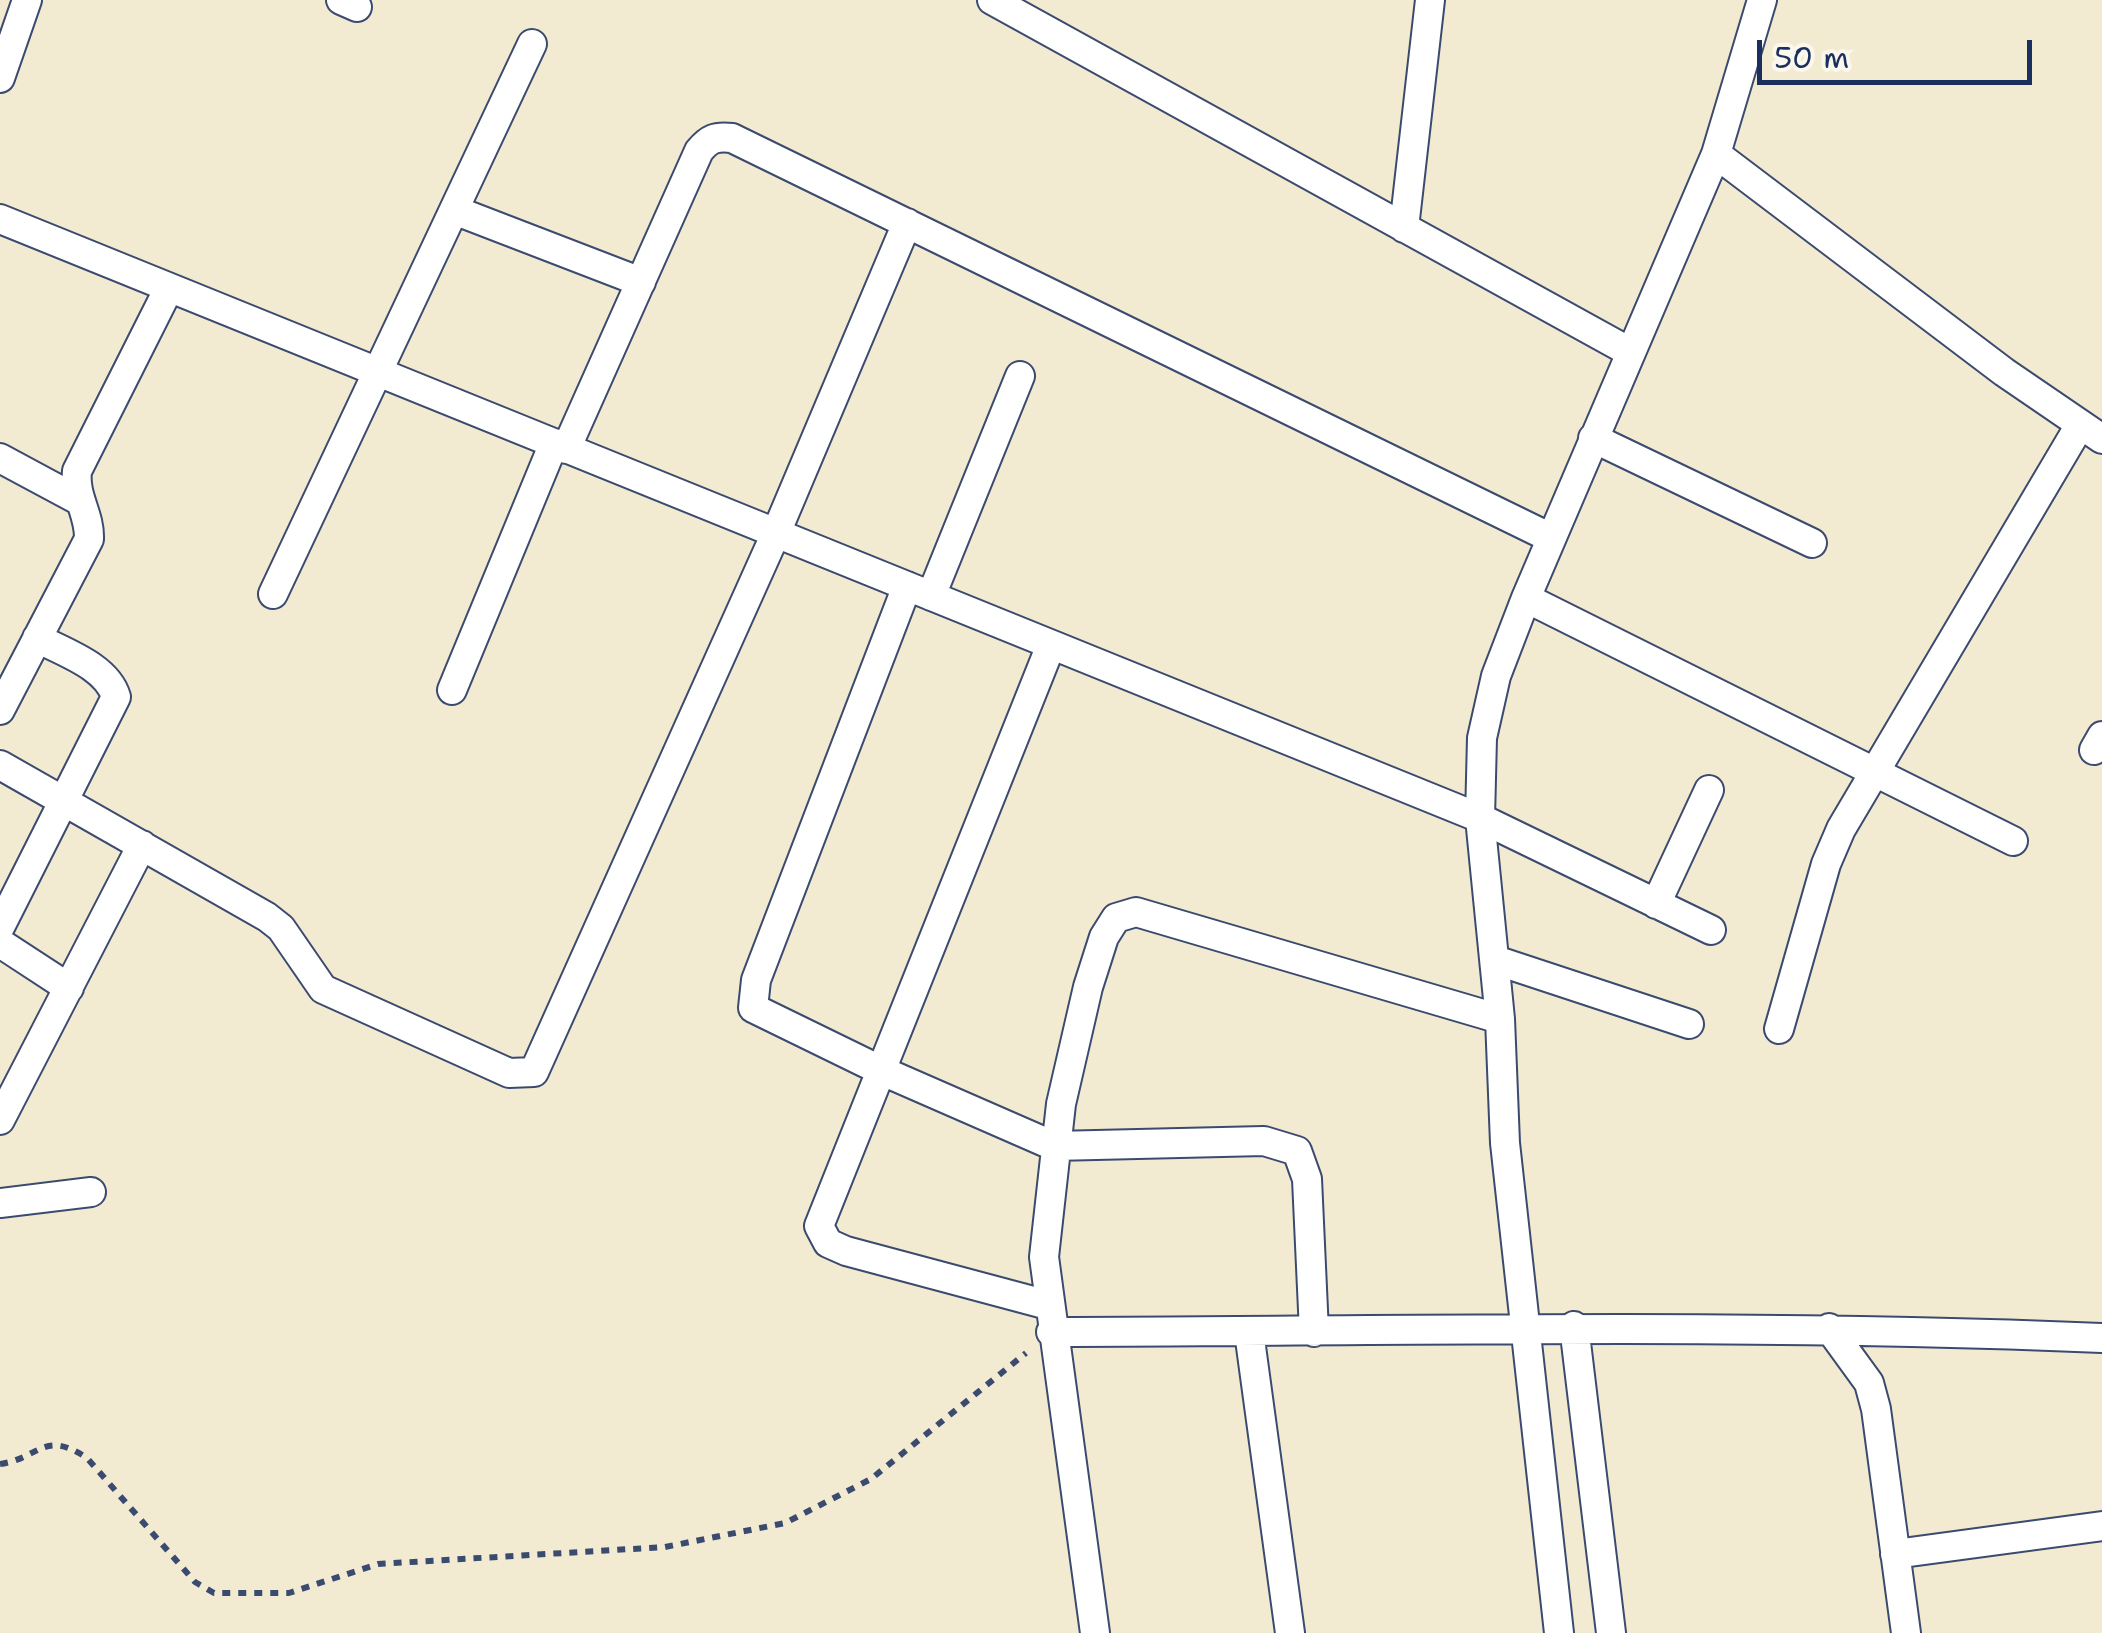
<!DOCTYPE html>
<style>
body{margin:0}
#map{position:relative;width:2102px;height:1633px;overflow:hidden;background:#f3ead2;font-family:"Shantell Sans",sans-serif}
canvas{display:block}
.scale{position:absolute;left:1757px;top:40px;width:275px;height:45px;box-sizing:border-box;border:5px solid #1b2f5e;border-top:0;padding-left:12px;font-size:30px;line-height:35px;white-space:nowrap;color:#1b2f5e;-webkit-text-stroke:8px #fbf7ec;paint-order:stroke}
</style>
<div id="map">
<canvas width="2102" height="1633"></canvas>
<div class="scale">50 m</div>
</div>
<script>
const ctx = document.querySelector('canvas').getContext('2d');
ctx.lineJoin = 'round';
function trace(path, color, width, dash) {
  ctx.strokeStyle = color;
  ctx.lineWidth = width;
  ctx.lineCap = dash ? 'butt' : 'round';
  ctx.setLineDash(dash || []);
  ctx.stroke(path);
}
const path = new Path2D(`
 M0,1464c41,-6 43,-35 87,-6l108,124 19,11h75l89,-29 287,-17 120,-24 86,-44 155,-126`);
const minor = new Path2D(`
 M341,0l16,7
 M992,0l638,352
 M0,78l27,-78
 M1716,154l288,218 98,67
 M454,210l187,72
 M0,219l1480,599 231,112
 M1404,228l26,-228
 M1593,438l219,105
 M566,449l133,-298c10,-12 16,-15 33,-13l819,400
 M0,458l78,42
 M907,586l-151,394 -3,28 127,62 174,76 210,-5 33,10 10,28 7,153
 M273,594l259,-550
 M931,596l89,-220
 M1526,598l487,243
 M452,690l102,-247
 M0,710l89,-171c1,-25 -15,-42 -12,-68l92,-183
 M2094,750l8,-14
 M0,765l267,152 14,11 42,61 186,84 25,-1 242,-539 131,-310
 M1656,904l53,-114
 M0,927l116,-230c-9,-31 -53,-45 -79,-59
 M0,943l69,45
 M1495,960l194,64
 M1779,1029l47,-165 15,-35 239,-404
 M0,1120l142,-275
 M0,1203l91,-11
 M1048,1305l-202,-54 -18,-8 -9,-17 232,-581
 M1574,1326l37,307
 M1829,1328l40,55 7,26 30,224
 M1051,1332c350,-1 700,-9 1051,6
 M1249,1332l41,301
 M1895,1554l207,-28
 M1095,1633l-51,-376 17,-153 27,-117 16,-50 12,-19 20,-6 364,107
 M1559,1633l-54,-490 -5,-124 -20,-201 2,-80 14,-62 30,-78 190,-444 46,-154`);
trace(minor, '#3b4b6f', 32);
trace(path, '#3b4b6f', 6, [8, 8]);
trace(minor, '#fff', 28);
</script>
